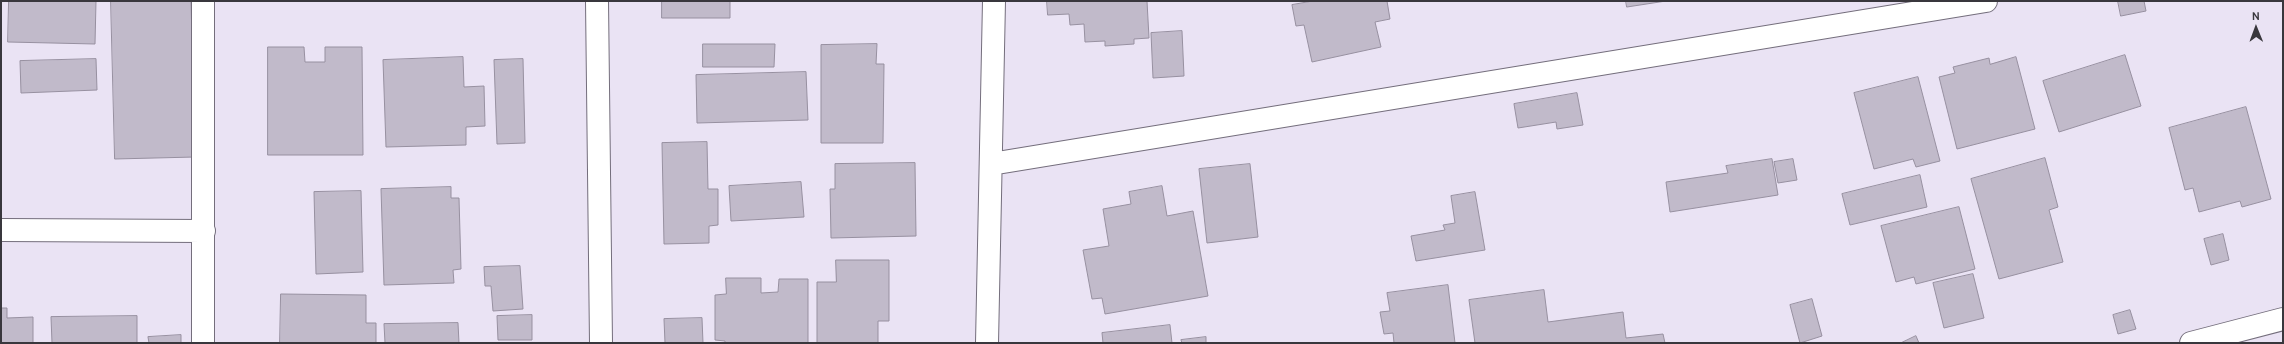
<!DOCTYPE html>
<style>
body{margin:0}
#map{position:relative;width:2284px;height:344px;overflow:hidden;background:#eae3f4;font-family:Cabin,sans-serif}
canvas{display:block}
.frame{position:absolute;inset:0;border:2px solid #39373d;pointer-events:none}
.north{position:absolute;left:2236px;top:8px;width:40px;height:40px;-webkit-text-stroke:3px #eae3f4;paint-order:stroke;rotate:359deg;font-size:11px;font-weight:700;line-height:16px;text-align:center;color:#39373d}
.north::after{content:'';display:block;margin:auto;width:14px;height:18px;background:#39373d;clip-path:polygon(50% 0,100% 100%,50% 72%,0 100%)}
</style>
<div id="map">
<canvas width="2284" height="344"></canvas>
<div class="frame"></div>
<div class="north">N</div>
</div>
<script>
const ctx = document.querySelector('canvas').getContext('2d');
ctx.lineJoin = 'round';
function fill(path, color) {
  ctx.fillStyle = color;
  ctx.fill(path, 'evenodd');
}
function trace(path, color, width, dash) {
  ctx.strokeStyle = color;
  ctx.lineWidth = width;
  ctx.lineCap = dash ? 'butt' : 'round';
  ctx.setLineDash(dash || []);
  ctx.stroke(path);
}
const building = new Path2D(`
 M9,1h87l-1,43 -87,-2z
 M111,1h80l4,156 -80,2z
 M662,1h68v17h-68z
 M1047,1h100l2,37 -15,1v5l-29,2v-5l-20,1 -1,-18 -14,1 -1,-11 -21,1z
 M1313,1h74l3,18 -15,3 6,25 -69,15 -8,-37 -8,1 -4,-21z
 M1626,1h40l-39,6z
 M2118,1h26l2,10 -25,5z
 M1182,31l2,45 -31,2 -2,-45z
 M703,44h72l-1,23h-71z
 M877,44l-1,20h8l-1,79h-62v-98z
 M268,47h36l1,15h20v-15h37l1,108h-95z
 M2125,55l16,51 -82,26 -16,-51z
 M463,57l1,30 20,-1 1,40 -19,1v18l-80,2 -3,-87z
 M2016,57l19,72 -78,20 -18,-72 16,-4 -2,-6 36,-9 1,6z
 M96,59l1,31 -76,3 -1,-32z
 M523,59l2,84 -28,1 -3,-84z
 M806,72l2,48 -111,3 -1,-48z
 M1918,77l22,84 -24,6 -3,-8 -39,10 -20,-76z
 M1577,93l6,32 -26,4 -1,-7 -38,6 -4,-24z
 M2246,107l25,92 -29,8 -2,-6 -41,11 -6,-24 -8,2 -16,-62z
 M707,142l1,47h10v36l-9,1v17l-45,1 -2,-101z
 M2045,158l13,49 -9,3 14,52 -64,17 -28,-100z
 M1772,159l6,36 -108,17 -4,-30 62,-9 -2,-7z
 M1793,159l4,21 -19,3 -4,-21z
 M915,163l1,73 -85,2 -1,-49h5v-25z
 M1250,164l8,73 -51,6 -8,-74z
 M1920,175l7,32 -77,18 -8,-31z
 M801,182l3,35 -73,4 -2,-35z
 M1162,186l5,30 26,-5 15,85 -103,18 -3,-16 -10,1 -9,-49 26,-4 -6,-37 28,-5 -2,-12z
 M451,187v11h8l2,71 -8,1 1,13 -70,2 -3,-96z
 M361,191l2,81 -47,2 -2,-82z
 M1475,192l10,58 -69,11 -5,-25 34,-6 -2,-5 12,-2 -4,-27z
 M1959,207l16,62 -59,15 -2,-7 -18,5 -15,-56z
 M2223,234l6,26 -18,5 -7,-26z
 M836,260h53v61h-11v22h-61v-61h19z
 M520,266l3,43 -30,2 -2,-25h-6l-1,-19z
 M1973,274l11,44 -40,10 -11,-45z
 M726,278h35v15l17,-1 1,-13h29v64h-83v-2l-10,-1v-45l11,-1z
 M1448,285l7,58h-61l-1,-10 -9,1 -4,-22 10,-1 -3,-18z
 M1544,290l4,32 75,-10 3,26 37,-4 2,9h-190l-6,-43z
 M281,294l85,1v28h10v20h-96z
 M1812,299l10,37 -22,7 -10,-38z
 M1,308h6v10l26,-1v26h-32z
 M2130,310l6,19 -18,5 -5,-19z
 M532,315v25h-34l-1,-24z
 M137,316v27h-85l-1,-26z
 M702,318l1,25h-38l-1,-24z
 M458,323l1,20h-74l-1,-19z
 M1170,325l2,18h-69l-1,-10z
 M181,335v8h-32l-1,-6z
 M1916,336l3,7h-18z
 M1206,337v6h-24l-1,-3z`);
const minor = new Path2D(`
 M597,1l4,342
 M991,164l995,-163
 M1,230l203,1
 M203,343v-342
 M987,343l7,-342
 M2191,343l92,-24`);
fill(building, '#c1baca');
trace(building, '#9790a0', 1);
trace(minor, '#746e7c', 24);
trace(minor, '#fff', 22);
</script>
